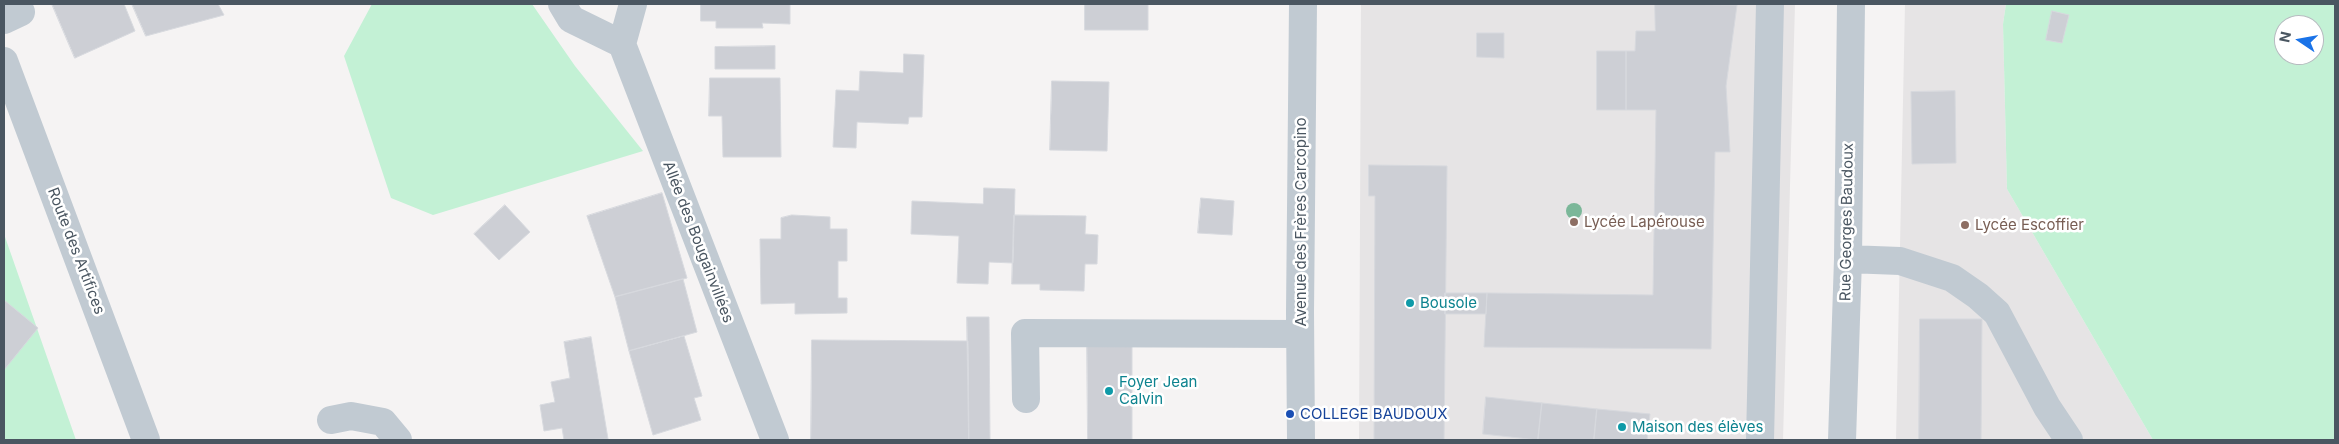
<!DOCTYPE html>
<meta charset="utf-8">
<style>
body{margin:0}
#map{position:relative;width:2339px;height:444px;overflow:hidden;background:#f5f3f3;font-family:Inter,sans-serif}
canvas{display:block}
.frame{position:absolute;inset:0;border:5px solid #4a5661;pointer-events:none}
.north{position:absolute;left:2274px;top:15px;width:50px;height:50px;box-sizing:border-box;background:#fff;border:1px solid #b7bbc0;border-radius:50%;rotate:282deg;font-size:14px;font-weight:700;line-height:20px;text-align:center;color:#4a5661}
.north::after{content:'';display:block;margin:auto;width:18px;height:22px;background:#1a73e8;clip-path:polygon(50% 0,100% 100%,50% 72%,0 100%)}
</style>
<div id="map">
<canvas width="2339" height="444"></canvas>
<div class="frame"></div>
<div class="north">N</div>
</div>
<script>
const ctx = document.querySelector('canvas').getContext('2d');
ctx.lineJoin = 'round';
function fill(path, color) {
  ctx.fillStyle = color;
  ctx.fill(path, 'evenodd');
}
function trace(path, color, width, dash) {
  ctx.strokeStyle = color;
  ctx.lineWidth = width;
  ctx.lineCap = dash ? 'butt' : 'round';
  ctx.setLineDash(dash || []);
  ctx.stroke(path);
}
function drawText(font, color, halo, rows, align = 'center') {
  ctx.font = font + ' Inter,sans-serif';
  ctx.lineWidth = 5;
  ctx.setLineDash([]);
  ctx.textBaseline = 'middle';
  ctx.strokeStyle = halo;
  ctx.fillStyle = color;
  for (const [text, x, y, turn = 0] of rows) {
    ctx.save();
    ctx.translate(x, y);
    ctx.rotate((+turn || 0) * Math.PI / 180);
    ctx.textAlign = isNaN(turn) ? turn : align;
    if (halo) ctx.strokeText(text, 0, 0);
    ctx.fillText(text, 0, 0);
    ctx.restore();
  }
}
const education = new Path2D(`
 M1361,4h434l-12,436h-424z
 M1905,4h101l-3,20 4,165 146,251h-257z`);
const green = new Path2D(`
 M372,4h160l43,62 68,85 -210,64 -42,-17 -47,-142z
 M2006,4h329v436h-182l-146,-251 -4,-165zM2284,25h30v30h-30z
 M4,234l72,206h-72z`);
const building = new Path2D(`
 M52,4h72l11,27 -60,27z
 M132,4h86l6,11 -78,21z
 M701,4h89v20l-28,-1 1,5h-47v-7h-15z
 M1085,4h63v26h-63z
 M1655,4l82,1 -11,81 4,66h-15l-4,197 -227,-2 3,-54 166,2 3,-185h-30v-59h9l1,-20h19z
 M2052,11l17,4 -7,28 -16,-3z
 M1477,33h27v25l-27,-1z
 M775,46v23h-60v-22z
 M1597,51h29v59h-29z
 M904,54l20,1 -2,62h-13l-1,7 -51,-2 -1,26 -23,-1 3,-57 23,1 1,-20 43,2z
 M710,78h70l1,79h-58l-1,-41h-13z
 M1052,81l57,1 -2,69 -57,-1z
 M1955,91l1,72 -44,1 -1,-72z
 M1369,165l78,1 -3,274h-70l1,-244h-6z
 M984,188l31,1 -2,74 -24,-1 -1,22 -31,-1 2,-47 -48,-2 1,-33 71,3z
 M662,193l25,85 -72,19 -28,-81z
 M1201,198l33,3 -2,34 -34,-2z
 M505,205l25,27 -31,28 -25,-26z
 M792,215l38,2v12h17v32h-9v37h9v15l-52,1v-11l-34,1 -1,-65h21v-21z
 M1014,215l72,1 -1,18 13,1 -1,29h-12l-1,27 -44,-1v-6h-28z
 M683,279l14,53 -68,19 -14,-54z
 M1445,293h42l-1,21h-41z
 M4,300l34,28 -34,42z
 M967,317h22l1,123h-21z
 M1920,319h62l-1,121h-62z
 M684,336l18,60 -8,2 7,22 -48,15 -24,-84z
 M591,337l17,102 -44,1 -2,-12 -18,3 -4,-26 15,-3 -4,-20 19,-4 -6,-36z
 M812,340l156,1 1,99h-158z
 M1087,341h45v99h-44z
 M1486,397l56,6 -4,37 -55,-6z
 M1542,403l55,6 -3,31h-56z
 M1597,409l53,5 -3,26h-53z`);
const minor = new Path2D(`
 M562,4l9,15 51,25 153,396
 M4,20l17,-8 -4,-8
 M622,44l11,-40
 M4,61l142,379
 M1848,259l52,2 52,17 26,18 19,17 50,94 22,33
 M1026,399l-1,-66 275,1
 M331,420l20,-4 32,6 15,18
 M1301,440l-1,-128 3,-308
 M1760,440l10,-436
 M1842,440l6,-181 3,-255`);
const trees = [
 [1574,211]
];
const markers = [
 [1574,222,5,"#8d6e63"],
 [1965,225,5,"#8d6e63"],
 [1410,303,5,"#0f9aa8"],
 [1109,391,5,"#0f9aa8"],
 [1290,414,5,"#1a4fb4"],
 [1622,427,5,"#0f9aa8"]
];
const streetNames = [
 ["Avenue des Frères Carcopino",1301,222,-90],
 ["Rue Georges Baudoux",1847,222,-89],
 ["Allée des Bougainvillées",698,242,69],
 ["Route des Artifices",76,251,69]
];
const educationNames = [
 ["Lycée Lapérouse",1584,222],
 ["Lycée Escoffier",1975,225]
];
const cultureNames = [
 ["Bousole",1420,303],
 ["Foyer Jean",1119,382],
 ["Calvin",1119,399],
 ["Maison des élèves",1632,427]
];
const transitNames = [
 ["COLLEGE BAUDOUX",1300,414]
];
fill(education, '#e6e4e5');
fill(green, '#c3f1d5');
fill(building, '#cdcfd5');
trace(building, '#d7d9de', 1);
trace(minor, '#c1cad2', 28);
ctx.fillStyle = '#7bb799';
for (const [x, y] of trees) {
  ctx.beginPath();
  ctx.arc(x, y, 8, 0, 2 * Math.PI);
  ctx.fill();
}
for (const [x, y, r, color] of markers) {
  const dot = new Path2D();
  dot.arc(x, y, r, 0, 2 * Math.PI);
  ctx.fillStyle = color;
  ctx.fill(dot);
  trace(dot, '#fff', 2);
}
drawText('15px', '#4a5661', '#fff', streetNames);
drawText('15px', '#785e54', '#fff', educationNames, 'left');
drawText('15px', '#0d838f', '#fff', cultureNames, 'left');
drawText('15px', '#164399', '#fff', transitNames, 'left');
</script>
